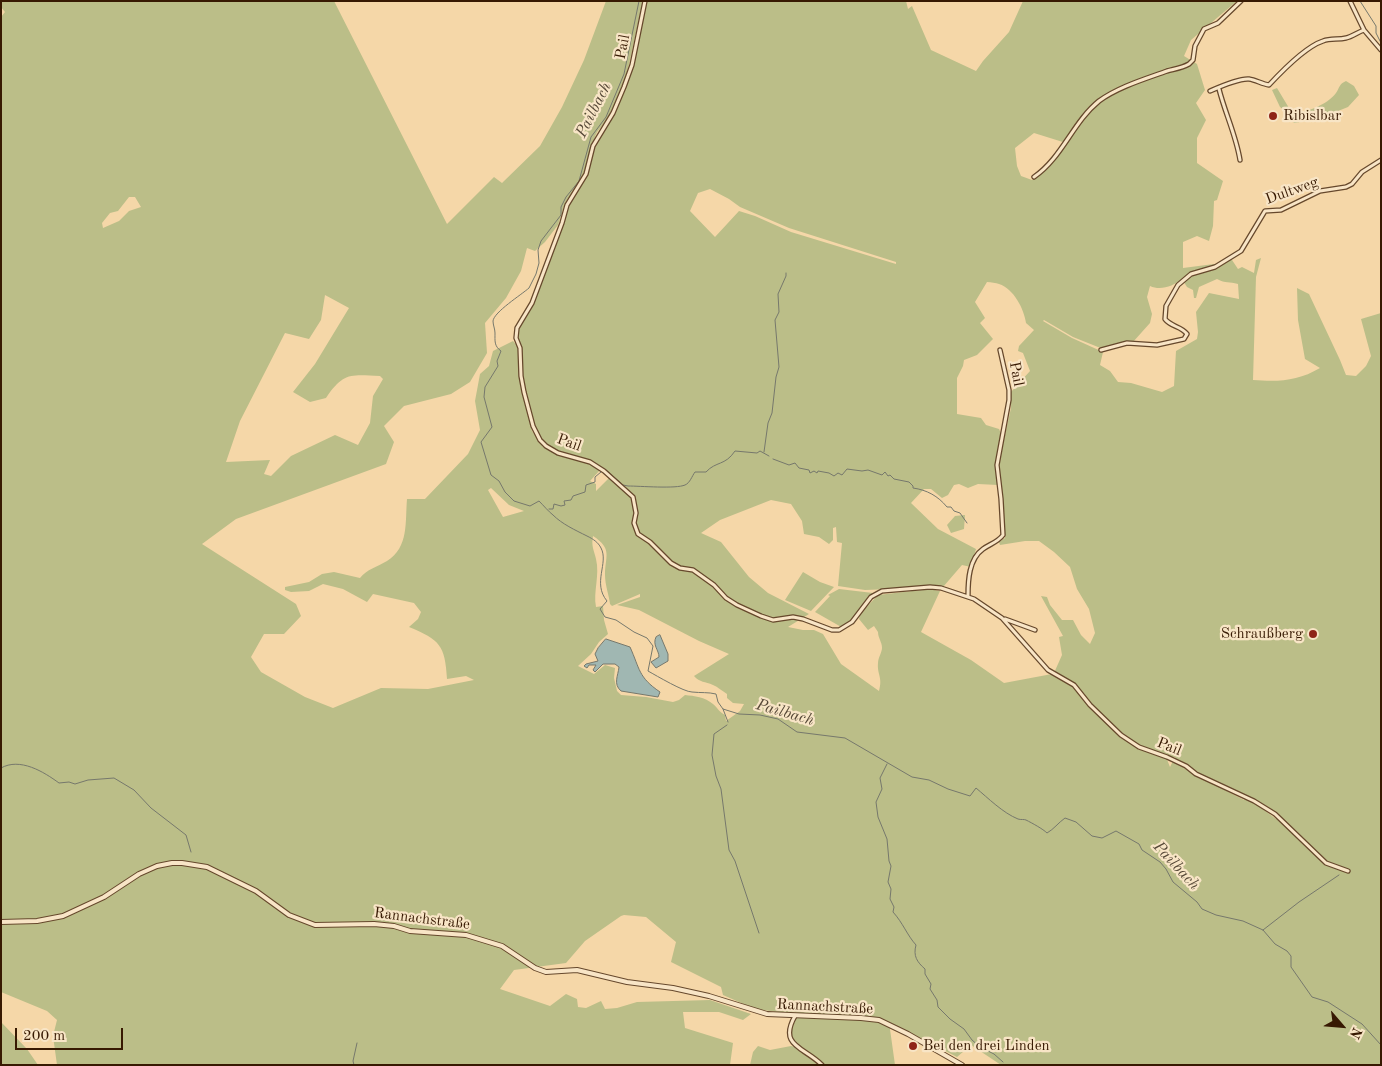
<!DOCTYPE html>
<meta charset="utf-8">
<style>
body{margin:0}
#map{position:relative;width:1382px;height:1066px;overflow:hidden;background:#f5d7a8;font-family:"Old Standard TT",serif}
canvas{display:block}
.frame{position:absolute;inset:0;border:2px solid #371902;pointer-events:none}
.north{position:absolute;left:1317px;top:1001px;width:50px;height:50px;-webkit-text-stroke:4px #f8e5c6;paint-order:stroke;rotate:117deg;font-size:14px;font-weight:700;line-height:20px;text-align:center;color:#371902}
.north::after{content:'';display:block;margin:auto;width:18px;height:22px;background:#371902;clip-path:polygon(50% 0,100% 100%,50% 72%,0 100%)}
.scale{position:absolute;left:15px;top:1028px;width:108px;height:22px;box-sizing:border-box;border:2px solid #371902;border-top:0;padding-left:6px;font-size:15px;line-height:18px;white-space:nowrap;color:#371902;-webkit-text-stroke:4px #f8e5c6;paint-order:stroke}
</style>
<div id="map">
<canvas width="1382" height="1066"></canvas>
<div class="frame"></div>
<div class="north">N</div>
<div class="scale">200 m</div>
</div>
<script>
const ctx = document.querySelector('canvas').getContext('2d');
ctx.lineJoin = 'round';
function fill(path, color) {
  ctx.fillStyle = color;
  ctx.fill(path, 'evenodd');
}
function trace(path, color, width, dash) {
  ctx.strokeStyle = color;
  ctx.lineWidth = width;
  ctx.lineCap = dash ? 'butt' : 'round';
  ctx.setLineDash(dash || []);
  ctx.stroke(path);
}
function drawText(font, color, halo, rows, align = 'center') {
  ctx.font = font + ' "Old Standard TT",serif';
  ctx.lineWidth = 4.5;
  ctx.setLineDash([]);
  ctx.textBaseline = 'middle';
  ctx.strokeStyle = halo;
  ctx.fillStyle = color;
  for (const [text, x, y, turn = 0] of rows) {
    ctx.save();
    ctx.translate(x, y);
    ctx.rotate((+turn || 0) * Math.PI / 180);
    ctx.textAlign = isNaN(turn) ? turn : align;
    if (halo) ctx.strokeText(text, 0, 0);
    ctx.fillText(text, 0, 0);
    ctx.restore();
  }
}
const green = new Path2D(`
 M1,1h333l113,223 47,-47 8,6 38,-37 22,-39 22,-47 22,-59h37l-17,77 -8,20 -8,18 -13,16 -4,10 -10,34 -18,27 -7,22 -13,17 -10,9 -8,-3 -6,23 -15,27 -21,25 2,30 -17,29 -19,12 -47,12 -20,20 10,16 -8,22 -150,55 -34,25 94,60 5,12 -17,18h-20l-13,23 10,15 44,25 28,11 48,-20 47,1 46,-9 -8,-4 -19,3c-2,-34 -7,-39 -38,-52l9,-8 3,-7 -7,-9 -41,-9 -6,8 -24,-13 -20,-5 -14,7 -18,1 -6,-2v-3l24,-5 13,-8 12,-2 26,6c7,-9 17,-11 27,-17 22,-14 18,-39 20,-62h18l43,-45 12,-24 -5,-29 5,-27 9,-8 4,-15 20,-10 6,7 2,41 11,42 11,16 3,-1 -9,-10 -4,-10 -9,-34 -3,-16 -1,-28 -4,-10 1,-10 15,-26 30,-79 5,-18 19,-31 7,-28 20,-33 11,-26 8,-22 13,-64h261l2,8 4,-3 19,44 45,21 7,-10 26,-29 14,-31h214l-46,39 -7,16 13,8 8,26 -9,13 10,17 -9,18v25l26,18 -6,19 -3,1 -1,25 -4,15 -12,-5 -14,6v26l31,-4 3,1 13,-8 8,12 4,-2 12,6 2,-13 5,-2 -5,19 -3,103c26,2 45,1 67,-12l-15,-9 -7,-39 -1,-32 12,6 31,66 6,15 10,1 10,-10 5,-10 -10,-37 20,-6v752h-380l-30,-20 -14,12 -68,-35 6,43h-145l3,-13 5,-6 12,4 21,-4 9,2c-13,-16 -9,-16 -2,-35l-4,-1 -1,2 -38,-5 -32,-14 -2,-8 -50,-25 5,-20 -30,-25 -22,-2 -3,1 -36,25 -19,22 -52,7 -14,19 50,17 16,-12 11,5 1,8 8,1 15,-7 4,8 12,-1 20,-6 73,-2 41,14 -8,6 -24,-8h-36l2,16 48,15 -3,22h-673l-4,-29 4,-16 -10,-9 -46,-19v-975l4,-5 -4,-5zM1034,133l32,10 -23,29 -11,8 -11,-4 -4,-10 -2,-18zM710,189l19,10 11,8 49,21 107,34v2l-105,-32 -36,-16 -16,-5 -24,26 -25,-26 8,-18zM129,197h6l6,10 -12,4 -10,10 -16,7 -1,-5 8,-10 8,-2zM1182,279l5,8 6,3 1,8h2l3,-11 18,-8c9,5 12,2 21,5l1,15 -30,-6 -13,19 2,20 -1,7 -21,12 -2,35 -12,6 -31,-9 -13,-1 -8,-11 -10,-6 3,-13 -31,-14 -29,-17 1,-1 29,17 30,12 17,-6 13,-1 17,-19 2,-9 -5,-17 3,-11c11,5 23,0 32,-7zM987,282c4,0 9,1 12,2 15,5 25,25 27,39l8,7 -15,16 -1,5 5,2 7,18 -19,21v16l-12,54 6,76 -6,4 1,3 25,-4h14l15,11 16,15 7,22 12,20 6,24 -5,11 -9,-9 -8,-15h-11l-12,-15 -3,-8 -6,-1 22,40 -4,1 3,18 -8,18 21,13 29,33 17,15 20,13 29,10h5v2c9,5 15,10 23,15 27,15 62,22 84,44l-6,1 -29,-22 -3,3 -48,-25 -9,-7 -14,-7 -3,6 -4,-10c-34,-12 -49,-21 -74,-48 -7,-7 -13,-17 -20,-23 -6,-6 -14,-7 -20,-12l-48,9 -33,-23 -50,-28 19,-41 -11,-2 -51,6 -18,19 -1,5 9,11 6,-4 4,6c0,6 4,10 4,16 0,4 -4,10 -4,15 -1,12 5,14 1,28l-38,-27 -18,-30 -9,-4h-11l-15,-3 21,-13 -41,-21 -19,-16 -28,-35 -20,-9 19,-13 51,-20 20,4 11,17 2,13 15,3 10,7 4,-4v-12l3,-1 1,15 5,1 -4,43 27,4 78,-3 19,-22 9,2 5,-18 -38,-20 -27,-26 13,-14h7l11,9 6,-3 6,-10 5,-1 9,4 10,-4 20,1 -2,-23 7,-24 -4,-9 -13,-4 -5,-7 -24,-4v-36l6,-12 1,-6 13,-5 16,-16 -13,-16 5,-5 -10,-16zM325,295l24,13 -34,56 -22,28 17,10 16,-4c18,-26 24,-23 54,-22l3,3 -10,17 -3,27 -12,22 -23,-10 -44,21 -20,20 -7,-2 6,-14 -44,2 14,-41 45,-88 24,6 12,-19zM559,454c10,3 21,4 30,8 12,5 43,29 46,41 2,7 0,13 -1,20l1,-13 -3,-11 -22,-22 -14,14v-7l-6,-3 10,-11 -11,-7zM491,488l18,17 15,6 -21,6 -15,-27zM593,536c20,13 12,20 12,39 0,10 4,20 5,29l2,2 28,-12v3l-23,8 22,5 60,31 30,13 -35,22c6,7 11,5 19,9 5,2 9,6 14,9v4l6,5 11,1 -4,7 -14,10 -1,-6c-6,-3 -7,-7 -12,-11 -8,-7 -19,-8 -28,-9l-6,5 -6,2 -27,-5 -25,-2 -4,-4 -3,-13 1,-10 -10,-3 -11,9 -16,-8 13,-12 8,-12 9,-8 -4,-14 -1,-14 -7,1c-3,-15 4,-32 0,-48 -2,-9 -5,-13 -3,-23z
 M1346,81l8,5 5,9 -11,12 -30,12 -24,4 -5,-9 -9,-7 -8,-17 5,-2 15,25c14,0 35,-8 44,-20 4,-6 3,-9 10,-12z
 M965,515l-1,14 -13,4 -4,-8 8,-9z
 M803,572l17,10 14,5 -23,24 -26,-11z
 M839,589l34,4 -21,27 -9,8 -28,-16 15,-16 -2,-1z
 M1,1022l26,27 11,16h-37z`);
const water = new Path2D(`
 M660,635l8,19v7l-12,7 -5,-6 8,-5c0,-7 -7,-12 -3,-20z
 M606,639l24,8c10,22 8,30 30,45l-2,5 -37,-6c-8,-7 -3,-15 -2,-24l-4,-3h-12l-8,8 -2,-2 3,-5h-7l-2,3 -3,-2 2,-2 12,-3 -3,-7 3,-6z`);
const stream = new Path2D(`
 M639,1l-15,73 -18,43 -15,20 -12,44 -13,16 -5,10v8l-20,26 -3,9 1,13 -3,11 -7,14c-8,7 -35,24 -36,33 0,4 2,8 2,12 0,8 -1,13 6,18l-4,10 1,5 -13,21 -1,10 8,30 -11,15 10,33 8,6 6,11 9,9 16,5 9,-5c5,5 9,10 14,14 9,9 22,15 34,21 6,3 11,6 14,12 8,15 -9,35 6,53l-7,8 5,8 11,3 18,12 13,6 6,8 -5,25c9,5 36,21 44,21 9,1 16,0 24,2l2,8 5,7 16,5 21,1 18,4 19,13 48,6 67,39 17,3 19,9 22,7 6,-8c12,10 27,25 42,31 3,1 6,0 8,1 6,3 17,9 21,13 7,-4 11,-10 18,-15l11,4 16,14 10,2 14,-7 23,13 3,6 18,12 6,7 7,13 24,20 5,7 14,6 27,6 20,9 12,14 12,7 4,5v11l21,30 16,5 34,22 19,21
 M1360,1l16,25v7l5,10
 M764,452l4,-29 4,-10 4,-36 3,-10 -4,-47 4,-8 -1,-18 8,-18v-3
 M773,459l16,6 6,-2 4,5 10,2 1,3 4,-2 3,2 1,-2 11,2 5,3 4,-3 4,2 5,-6 15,2 6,-1 14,5 3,-3 3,4 2,-1 4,4 15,3 4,4v2c14,2 25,8 34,19h4l3,4 6,2 7,10
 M605,469l18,16 5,1c12,0 48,3 57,-1 5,-2 7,-9 10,-13h11c10,-11 19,-6 29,-21l22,2 3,-2 9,5
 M549,509h4l1,-5 7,2 4,-1 -1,-4 7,-1 2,-4 12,-4 1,-7 9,-3v-5l6,-5
 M723,709l5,13
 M727,725l-13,9 -2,21 4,21 5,13 8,61 6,11 24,72
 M887,764l-7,14 2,11 -6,13 2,15 9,22 2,22 2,5 -3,16 3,7 -1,10 4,8 -1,5c10,11 14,23 23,33 -3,11 1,17 9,24v5l6,10 -1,5 7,11 1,7 12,12 14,10 8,11 8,7 14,7 9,8
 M1,768c19,-11 43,4 58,15l10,-1 6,2 13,-4 26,-2 20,12 17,18 35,27 5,17
 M1263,930l36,-28 40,-27
 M354,1065l-1,-4 4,-18`);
const minor = new Path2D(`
 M645,1l-13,64 -8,22 -11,26 -20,33 -7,28 -19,31 -5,18 -30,80 -15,25 -1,10 4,10 1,28 3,16 9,34 7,14 6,6 12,7 32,9 14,9 29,26 3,16 -2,10 4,11 12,8 21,21 9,5 13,2 21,15 12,13 11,7 24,11 12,4 20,-3 10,2 29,11h7l13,-8 19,-25 11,-6 48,-4 11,1 33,11 28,19 46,52 26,15 16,20 31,30 18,12 28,10 19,9 10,8 58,27 21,13 51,49 22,8
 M1350,1l14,29 17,20
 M1219,89c6,24 17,46 21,71
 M1210,91c9,-4 29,-13 39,-12 7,1 13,5 20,6 13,-14 36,-38 54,-44 8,-3 15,-1 23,-3 6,-1 12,-6 18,-8
 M1034,177c28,-19 39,-55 65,-76 19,-14 46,-22 68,-30 7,-2 15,-3 22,-7l4,-4 2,-14 9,-17 14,-6 23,-22
 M1101,350l26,-7 30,2 27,-6 3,-5c-6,-8 -16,-7 -22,-15l1,-13 12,-21 13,-11 24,-7 26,-16 24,-40 16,-1 39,-19 26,-4 6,-3 10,-12 19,-12
 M968,596c0,-16 1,-37 15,-47 7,-5 15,-7 20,-14l-2,-36 -4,-34 12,-65v-10l-9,-40
 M1005,619l30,11
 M795,1016c-17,30 9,31 27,49`);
const tertiary = new Path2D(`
 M1,922l36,-1 26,-5 41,-19 35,-23 18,-8 15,-3h10l25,4 49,24 33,24 26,10 59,-1 20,2 16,5 56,4 36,11 33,22 11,4 31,-2 50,12 46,6 36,8 58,18 94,4 18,2 29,14 54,31`);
const markers = [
 [1273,116,5,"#8f2418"],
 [1313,634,5,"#8f2418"],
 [913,1046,5,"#8f2418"]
];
const streetNames = [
 ["Pail",623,47,-79],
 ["Dultweg",1292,191,-20],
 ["Pail",1016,374,79],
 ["Pail",569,443,20],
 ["Pail",1169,747,22],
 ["Rannachstraße",422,919,7],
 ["Rannachstraße",825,1007,3]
];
const poiNames = [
 ["Ribislbar",1283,116],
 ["Schraußberg",1303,634,"right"],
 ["Bei den drei Linden",923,1046]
];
const waterNames = [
 ["Pailbach",594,110,-63],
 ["Pailbach",785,713,16],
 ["Pailbach",1176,866,47]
];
fill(green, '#bbbe88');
fill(water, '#a0b7b2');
trace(water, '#76786c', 1);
trace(stream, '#76786c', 1);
trace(minor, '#66482c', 5.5);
trace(tertiary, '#66482c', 6);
trace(minor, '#f8e5c6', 3);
trace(tertiary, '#f8e5c6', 4);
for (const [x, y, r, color] of markers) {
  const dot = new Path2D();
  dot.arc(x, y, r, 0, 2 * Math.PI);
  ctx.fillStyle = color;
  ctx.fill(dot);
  trace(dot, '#f8e5c6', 2);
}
drawText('15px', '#371902', '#f8e5c6', streetNames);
drawText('15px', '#371902', '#f8e5c6', poiNames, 'left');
drawText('italic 16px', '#564837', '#f8e5c6', waterNames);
</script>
